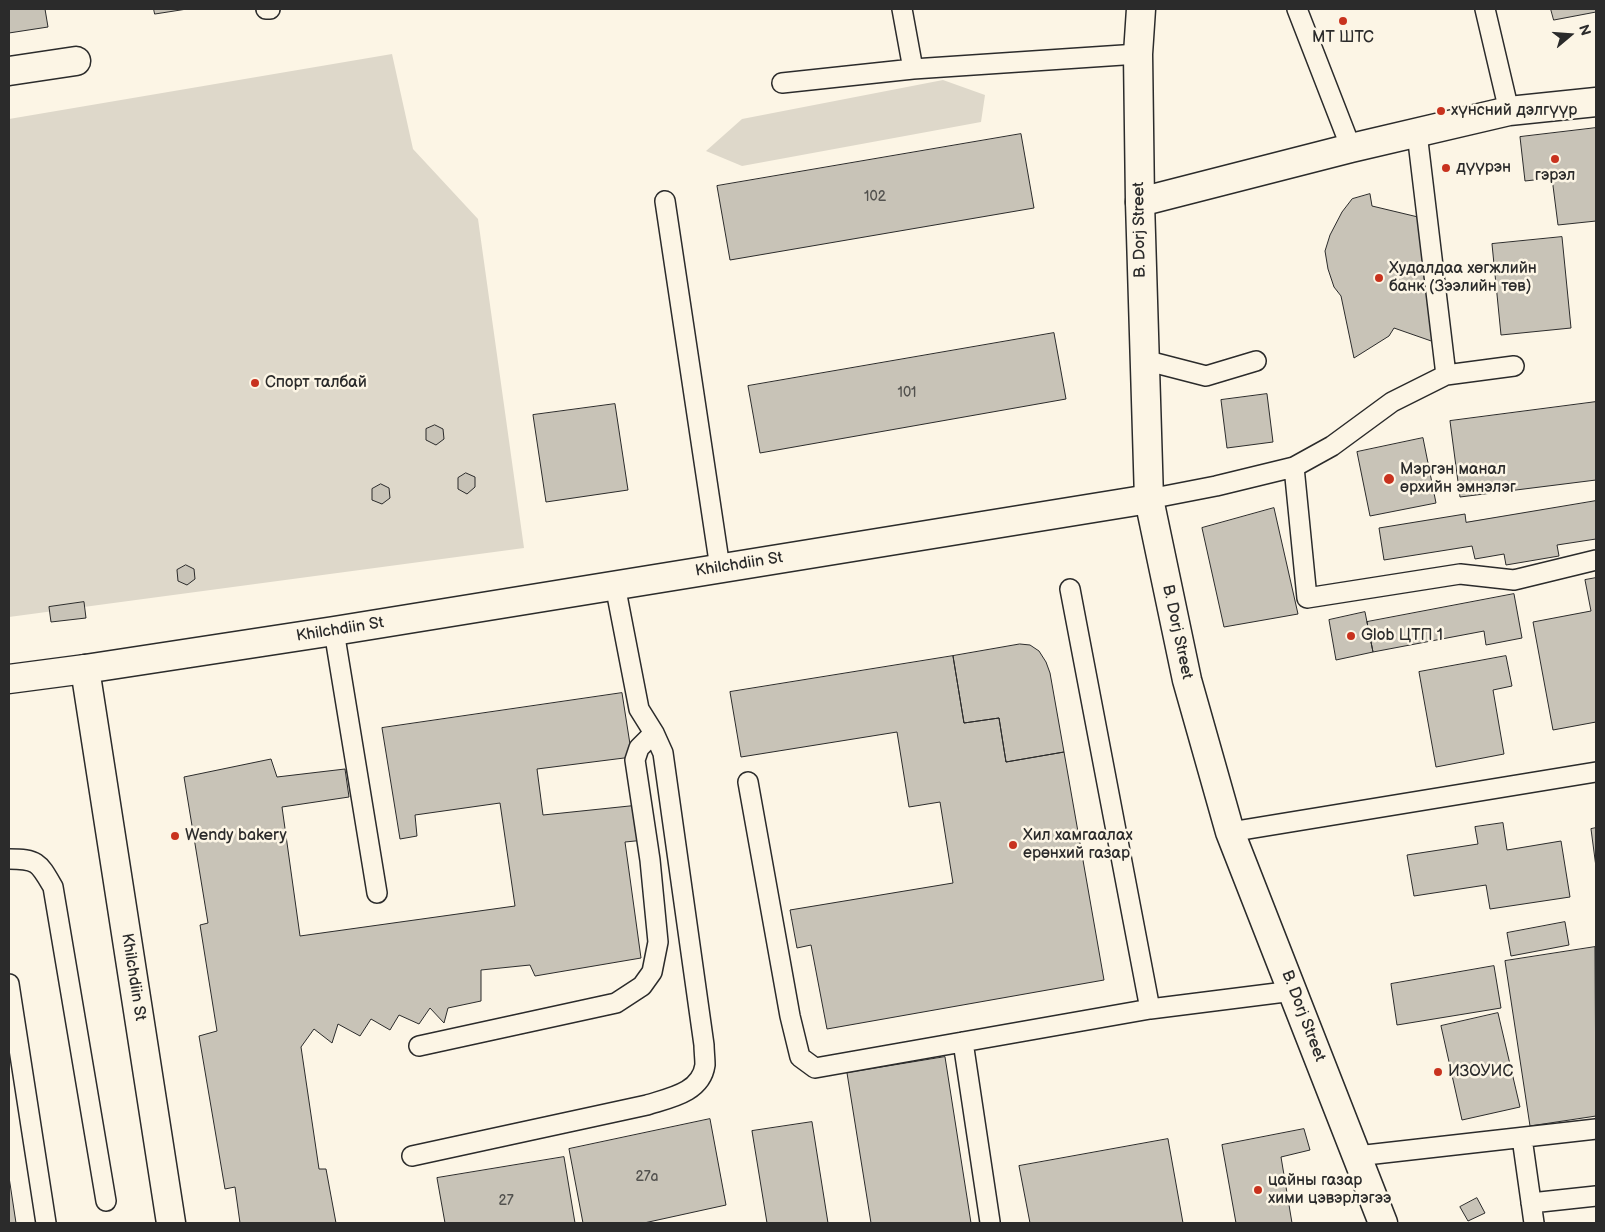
<!DOCTYPE html>
<meta charset="utf-8">
<style>
body{margin:0}
#map{position:relative;width:1605px;height:1232px;overflow:hidden;background:#fcf5e5;font-family:"Balsamiq Sans",sans-serif}
canvas{display:block}
.frame{position:absolute;inset:0;border:10px solid #2b2b2b;pointer-events:none}
.north{position:absolute;left:1545px;top:10px;width:50px;height:50px;-webkit-text-stroke:4px #fcf5e5;paint-order:stroke;rotate:72deg;font-size:14px;font-weight:700;line-height:20px;text-align:center;color:#2b2b2b}
.north::after{content:'';display:block;margin:auto;width:18px;height:22px;background:#2b2b2b;clip-path:polygon(50% 0,100% 100%,50% 72%,0 100%)}
</style>
<div id="map">
<canvas width="1605" height="1232"></canvas>
<div class="frame"></div>
<div class="north">N</div>
</div>
<script>
const ctx = document.querySelector('canvas').getContext('2d');
ctx.lineJoin = 'round';
function fill(path, color) {
  ctx.fillStyle = color;
  ctx.fill(path, 'evenodd');
}
function trace(path, color, width, dash) {
  ctx.strokeStyle = color;
  ctx.lineWidth = width;
  ctx.lineCap = dash ? 'butt' : 'round';
  ctx.setLineDash(dash || []);
  ctx.stroke(path);
}
function drawText(font, color, halo, rows, align = 'center') {
  ctx.font = font + ' "Balsamiq Sans",sans-serif';
  ctx.lineWidth = 5;
  ctx.setLineDash([]);
  ctx.textBaseline = 'middle';
  ctx.strokeStyle = halo;
  ctx.fillStyle = color;
  for (const [text, x, y, turn = 0] of rows) {
    ctx.save();
    ctx.translate(x, y);
    ctx.rotate((+turn || 0) * Math.PI / 180);
    ctx.textAlign = isNaN(turn) ? turn : align;
    if (halo) ctx.strokeText(text, 0, 0);
    ctx.fillText(text, 0, 0);
    ctx.restore();
  }
}
const green = new Path2D(`
 M392,54l21,95 65,70 46,329 -515,69v-498z
 M943,80l42,15 -4,27 -239,44 -36,-15 36,-32z`);
const building = new Path2D(`
 M9,9h36l3,18 -39,6z
 M154,9h33l-32,5z
 M1551,9h45v3l-42,8z
 M1596,128v93l-38,4 -6,-47 -27,3 -5,-44z
 M1021,134l13,74 -304,52 -13,-74z
 M1370,194l2,12 46,11 19,126 -43,-15 -5,8 -35,22 -13,-62 -7,-9 -6,-18 -3,-18 5,-16 12,-23 10,-13z
 M1562,237l9,91 -70,7 -9,-91z
 M1054,333l12,66 -306,54 -12,-67z
 M1267,394l6,48 -46,6 -6,-48z
 M1596,402v78l-136,17 -10,-76z
 M615,404l13,86 -82,12 -13,-87z
 M435,425l8,4 1,10 -8,6 -10,-5v-11z
 M1423,438l13,65 -66,13 -13,-64z
 M466,473l9,4v10l-8,7 -9,-5v-11z
 M381,484l8,4 1,10 -8,6 -10,-4v-11z
 M1596,501v38l-39,6 2,11 -53,9 -2,-11 -29,5 -3,-13 -88,14 -5,-32 86,-14 1,8z
 M1274,508l24,106 -74,13 -22,-99z
 M186,565l8,4 1,10 -8,6 -9,-4 -1,-11z
 M1596,578v144l-43,8 -20,-108 58,-11 -6,-31z
 M1514,594l8,44 -36,7 -2,-14 -111,21 -6,-30z
 M84,602l2,16 -35,4 -2,-15z
 M1365,612l8,40 -37,8 -7,-40z
 M1020,644l10,1 9,6 7,11 4,11 14,79 -58,10 -7,-44 -35,5 -11,-67z
 M953,656l11,67 35,-5 7,44 58,-10 40,228 -277,49 -16,-84 -14,3 -7,-38 163,-27 -13,-81 -31,5 -12,-75 -156,25 -11,-65z
 M1506,656l6,30 -19,4 11,64 -68,13 -17,-95z
 M622,693l10,64 -95,12 6,46 96,-10 6,35 -20,2 16,116 -106,18 -5,-11 -49,5v31l-33,7 -4,15 -14,-15 -11,16 -20,-9 -9,15 -19,-11 -11,17 -22,-12 -6,19 -18,-14 -13,18 18,122h7l10,54h-96l-5,-36 -10,2 -26,-153 18,-5 -17,-106 8,-2 -24,-146 87,-18 6,18 68,-8 4,28 -67,10 18,129 215,-30 -15,-103 -85,12 2,21 -17,3 -18,-111z
 M1503,823l4,27 54,-9 9,56 -80,12 -4,-24 -72,11 -7,-41 71,-11 -3,-17z
 M1596,828v39l-5,-38z
 M1565,922l4,23 -58,11 -4,-23z
 M1595,947l1,169 -66,10 -25,-165z
 M1494,966l7,42 -104,17 -6,-41z
 M1498,1013l22,94 -58,13 -21,-94z
 M945,1057l26,166h-100l-24,-150z
 M710,1119l16,86 -82,18h-61l-14,-74z
 M812,1122l16,101h-61l-15,-92z
 M1304,1129l6,21 -29,7 11,66h-56l-14,-78z
 M1168,1139l15,84h-153l-11,-57z
 M564,1157l11,66h-130l-8,-45z
 M9,1177l7,46h-7z
 M1477,1198l8,15 -17,8 -8,-14z`);
const lane = new Path2D(`
 M266,9h4
 M902,9l11,60
 M1297,9l54,139
 M1485,9l24,102
 M782,83l131,-14 225,-15
 M1417,133l29,242
 M665,201l55,367
 M1144,360l62,16 50,-15
 M1294,467l13,131 153,-24 54,6 82,-20
 M1149,499l67,-13 78,-19 38,-21 60,-44 54,-27 68,-9
 M1070,589l80,420
 M334,631l43,262
 M748,782l42,234 10,41 15,11 335,-59 143,-18
 M1230,832l366,-60
 M9,859c29,0 30,4 44,28l53,314
 M9,984l37,239
 M963,1042l27,180
 M419,1046l197,-43 26,-17 10,-14 6,-30 -8,-82 -15,-100 4,-12 15,-15
 M1522,1138l12,85
 M412,1156l235,-51c22,-7 54,-12 58,-40 0,-7 -1,-14 -1,-20l-41,-292 -9,-20 -15,-24 -24,-124
 M1357,1156l239,-27
 M1531,1203l65,-7`);
const street = new Path2D(`
 M9,71l67,-10
 M1140,202l211,-54 158,-37 87,-9
 M9,679l76,-10`);
const secondary = new Path2D(`
 M171,1223l-86,-554 249,-38 815,-132`);
const primary = new Path2D(`
 M1141,9l-3,45 2,148 9,297 38,181 43,152 153,391`);
const markers = [
 [1343,21,5,"#c8321e"],
 [1441,111,5,"#c8321e"],
 [1555,159,5,"#c8321e"],
 [1446,168,5,"#c8321e"],
 [1379,278,5,"#c8321e"],
 [255,383,5,"#c8321e"],
 [1389,479,6,"#c8321e"],
 [1351,636,5,"#c8321e"],
 [175,836,5,"#c8321e"],
 [1013,845,5,"#c8321e"],
 [1438,1072,5,"#c8321e"],
 [1258,1190,5,"#c8321e"]
];
const numberNames = [
 ["102",875,197],
 ["101",907,393],
 ["27a",647,1177],
 ["27",506,1201]
];
const poiNames = [
 ["МТ ШТС",1343,38,"center"],
 ["хүнсний дэлгүүр",1451,111],
 ["дүүрэн",1456,168],
 ["гэрэл",1555,176,"center"],
 ["Худалдаа хөгжлийн",1389,269],
 ["банк (Зээлийн төв)",1389,287],
 ["Спорт талбай",265,383],
 ["Мэргэн манал",1400,470],
 ["өрхийн эмнэлэг",1400,488],
 ["Glob ЦТП 1",1361,636],
 ["Wendy bakery",185,836],
 ["Хил хамгаалах",1023,836],
 ["ерөнхий газар",1023,854],
 ["ИЗОУИС",1448,1072],
 ["цайны газар",1268,1181],
 ["хими цэвэрлэгээ",1268,1199]
];
const streetNames = [
 ["B. Dorj Street",1140,230,-91],
 ["Khilchdiin St",739,565,-9],
 ["Khilchdiin St",340,630,-9],
 ["B. Dorj Street",1177,632,78],
 ["Khilchdiin St",133,977,81],
 ["B. Dorj Street",1303,1016,69]
];
fill(green, '#ded8ca');
fill(building, '#c8c3b7');
trace(building, '#2b2b2b', 1);
trace(lane, '#2b2b2b', 22);
trace(street, '#2b2b2b', 31);
trace(secondary, '#2b2b2b', 31);
trace(primary, '#2b2b2b', 31);
trace(lane, '#fcf5e5', 19);
trace(street, '#fcf5e5', 28);
trace(secondary, '#fcf5e5', 28);
trace(primary, '#fcf5e5', 28);
for (const [x, y, r, color] of markers) {
  const dot = new Path2D();
  dot.arc(x, y, r, 0, 2 * Math.PI);
  ctx.fillStyle = color;
  ctx.fill(dot);
  trace(dot, '#fcf5e5', 2);
}
drawText('14px', '#52514e', null, numberNames);
drawText('16px', '#2b2b2b', '#fcf5e5', poiNames, 'left');
drawText('16px', '#2b2b2b', '#fcf5e5', streetNames);
</script>
